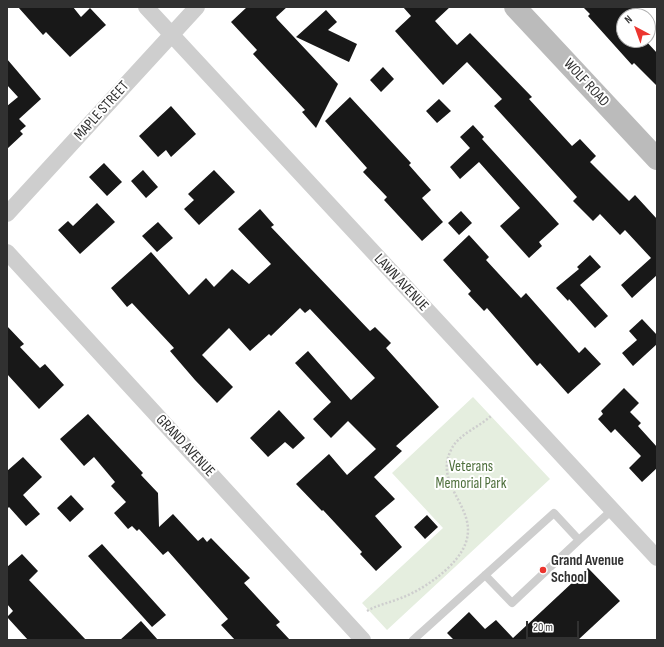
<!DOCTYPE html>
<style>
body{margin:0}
#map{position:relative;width:664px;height:647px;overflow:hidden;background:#fff;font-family:"Sofia Sans Condensed",sans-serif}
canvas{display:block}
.frame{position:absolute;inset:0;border:8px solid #313131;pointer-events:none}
.north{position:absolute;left:616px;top:8px;width:40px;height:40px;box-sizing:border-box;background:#fff;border:1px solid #adadad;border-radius:50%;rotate:319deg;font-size:11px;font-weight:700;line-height:16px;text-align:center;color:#313131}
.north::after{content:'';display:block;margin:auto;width:14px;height:18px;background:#ec352f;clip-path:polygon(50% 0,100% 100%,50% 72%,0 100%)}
.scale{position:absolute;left:526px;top:621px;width:53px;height:18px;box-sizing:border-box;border:2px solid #313131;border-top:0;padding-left:5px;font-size:12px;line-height:14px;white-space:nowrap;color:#313131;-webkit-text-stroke:3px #fff;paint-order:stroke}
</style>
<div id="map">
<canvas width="664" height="647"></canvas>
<div class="frame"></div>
<div class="north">N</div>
<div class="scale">20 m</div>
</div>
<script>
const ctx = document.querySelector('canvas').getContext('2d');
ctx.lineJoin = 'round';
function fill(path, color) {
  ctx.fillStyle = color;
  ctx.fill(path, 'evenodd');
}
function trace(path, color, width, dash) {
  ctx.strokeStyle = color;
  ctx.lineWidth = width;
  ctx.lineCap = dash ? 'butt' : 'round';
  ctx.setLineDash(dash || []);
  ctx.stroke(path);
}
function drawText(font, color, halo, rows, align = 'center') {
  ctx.font = font + ' "Sofia Sans Condensed",sans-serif';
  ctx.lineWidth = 4;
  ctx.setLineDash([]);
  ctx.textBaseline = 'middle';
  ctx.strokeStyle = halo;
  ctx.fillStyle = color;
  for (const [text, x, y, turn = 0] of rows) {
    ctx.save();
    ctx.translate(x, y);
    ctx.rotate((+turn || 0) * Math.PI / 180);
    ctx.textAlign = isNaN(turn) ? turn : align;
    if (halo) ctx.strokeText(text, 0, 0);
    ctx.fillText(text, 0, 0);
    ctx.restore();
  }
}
const green = new Path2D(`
 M473,397l77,82 -163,151 -25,-27 81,-75 -51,-55z`);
const building = new Path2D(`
 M18,7h55l8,10 9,-9 16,17 -36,32 -24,-25 -3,3z
 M247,7h40l-11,10 1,2 61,65 -22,44 -14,-16 3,-2 -52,-56 4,-4 -26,-28z
 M403,7h47l-15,14 22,24 13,-12 62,64 -3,2 43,47 8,-7 16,17 -6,6 39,39 6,-6 22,24v56l-25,23 -11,-13 30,-27 -26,-28 -5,5 -20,-21 -7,7 -20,-20 4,-4 -83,-91 8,-7 -35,-37 -24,23 -48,-54 16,-15z
 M583,7h56l-11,9h-4v24h21l12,13v33l-23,-23 -2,2 -44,-49 2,-2z
 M326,10l11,12 -9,8 29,14 -8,18 -53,-25z
 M7,59l34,40 -22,20 7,7 -6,5 3,3 -16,15v-43l11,-9 -11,-12z
 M383,67l11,12 -13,13 -11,-12z
 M350,97l61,66 -2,2 22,25 -9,8 21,24 -21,19 -38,-41 3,-3 -24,-25 4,-4 -42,-47z
 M439,99l12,12 -14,12 -11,-12z
 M171,106l25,28 -25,23 -5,-7 -8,7 -19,-21z
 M473,125l11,12 -2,2 77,85 -20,18 3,4 -13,12 -29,-32 20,-18 -41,-46 -19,17 -10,-12 20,-19 -10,-11z
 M104,163l18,19 -15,14 -18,-19z
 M143,170l15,17 -12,11 -15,-17z
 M214,170l21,22 -36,33 -15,-16 10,-9 -6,-6z
 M97,203l18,19 -35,32 -22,-24 10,-9 5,5z
 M260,209l14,16 -3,2 99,104 5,-4 16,16 -5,5 53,59 -43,39 6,5 -28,26 21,22 -20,17 27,31 -26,24 -16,-17 2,-2 -39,-42 -1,1 -26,-27 33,-30 18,21 29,-26 -28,-28 -17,17 -18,-19 18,-17 -36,-39 13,-12 43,49 24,-22 -65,-69 -5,4 -5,-5 -29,28 -2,-2 -19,17 -21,-23 -27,27 31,32 -16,16 -22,-23 -25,-29 4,-3 -42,-45 -5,4 -16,-19 40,-36 38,43 17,-17 8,9 18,-18 17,15 22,-20 -33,-35z
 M461,211l11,12 -13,12 -11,-12z
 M158,222l15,16 -16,14 -15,-16z
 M469,235l20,22 -3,3 35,38 5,-5 53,60 6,-6 16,17 -33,30 -28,-31 -3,3 -50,-58 -3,3 -16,-17 3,-3 -28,-31z
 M590,255l11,12 -21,18 28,31 -13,12 -26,-29 -1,2 -12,-13 23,-19 -2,-2z
 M642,319l15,16v9l-24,22 -11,-13 15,-13 -8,-9z
 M7,326l17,18 -4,3 20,21 5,-4 19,21 -25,24 -32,-35z
 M624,388l15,15 -9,9 11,11 -3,3 19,21v21l-15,14 -13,-14 12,-12 -26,-27 -4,4 -13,-14 5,-5 -2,-3z
 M279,410l26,28 -12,11 -8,-7 -17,15 -18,-19z
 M88,414l55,59 -2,2 17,18 1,34 14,-13 25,27 5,-4 4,5 4,-4 39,40 -6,5 36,39 -4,3 14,15h-55l-14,-15 7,-6 -60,-68 -5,4 -24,-26 -2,2 -5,-5 -4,3 -14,-16 12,-11 -15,-16 4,-4 -21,-25 -10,9 -24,-27z
 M23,457l19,20 -19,18 17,19 -14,12 -17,-19 -2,2v-38z
 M71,495l13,14 -14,13 -13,-14z
 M427,515l11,12 -13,12 -11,-12z
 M102,544l64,71 -14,12 -64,-71z
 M22,554l16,17 -9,9 57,60h-58l-21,-23 6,-6 -6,-7v-37z
 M588,568l32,33 -42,39h-124l-7,-7 22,-21 16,17 11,-9 17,18z
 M141,621l17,19h-38z`);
const path = new Path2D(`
 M367,611c10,-6 22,-8 34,-13 16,-6 33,-17 46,-29 55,-52 -18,-76 4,-119 7,-16 29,-23 41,-35`);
const lane = new Path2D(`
 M485,575l27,28 67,-63
 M413,640l141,-127 25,27 33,-30`);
const street = new Path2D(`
 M146,7l511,551
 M7,214l190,-207
 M7,252l356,388`);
const secondary = new Path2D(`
 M515,7l142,152`);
const markers = [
 [543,570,4,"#ec352f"]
];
const streetNames = [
 ["WOLF ROAD",586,83,47],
 ["MAPLE STREET",102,111,-48],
 ["LAWN AVENUE",401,283,47],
 ["GRAND AVENUE",185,446,47]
];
const parkNames = [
 ["Veterans",471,467],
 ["Memorial Park",471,484]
];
const poiNames = [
 ["Grand Avenue",551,561],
 ["School",551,578]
];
fill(green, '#e5eedf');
fill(building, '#181818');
trace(path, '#cecece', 2.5, [2, 2]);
trace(lane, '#cecece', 8);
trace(street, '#cecece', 16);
trace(secondary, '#bbb', 22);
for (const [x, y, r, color] of markers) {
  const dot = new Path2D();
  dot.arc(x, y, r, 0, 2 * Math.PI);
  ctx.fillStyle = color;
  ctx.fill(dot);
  trace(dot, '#fff', 1.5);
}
drawText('15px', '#313131', '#fff', streetNames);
drawText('15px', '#4e6f3c', '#fff', parkNames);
drawText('bold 15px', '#313131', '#fff', poiNames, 'left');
</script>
